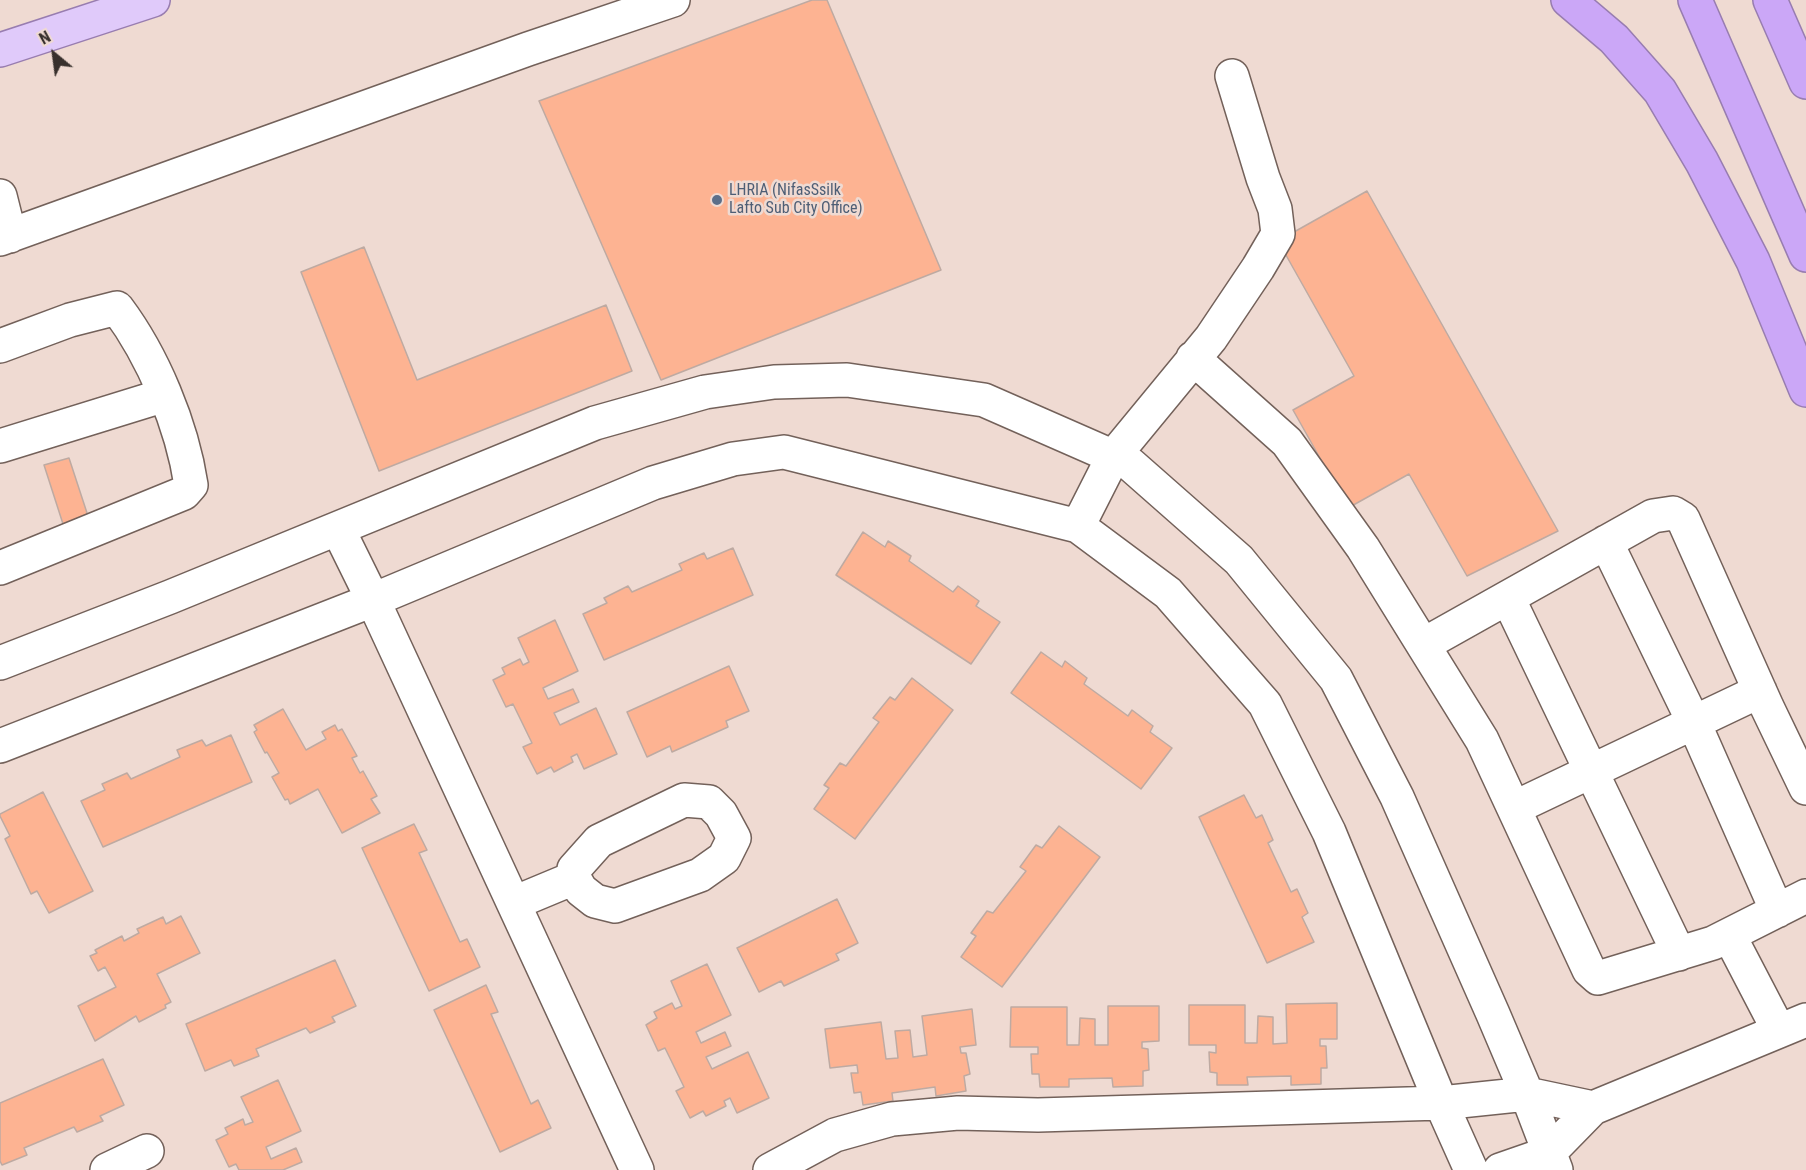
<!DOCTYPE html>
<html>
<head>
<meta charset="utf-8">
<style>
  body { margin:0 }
  #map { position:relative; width:1806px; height:1170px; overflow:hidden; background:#efdad2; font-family:"Roboto Condensed",sans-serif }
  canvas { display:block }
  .north { position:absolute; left:24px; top:24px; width:60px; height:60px; -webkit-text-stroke:4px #efdad2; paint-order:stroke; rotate:331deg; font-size:16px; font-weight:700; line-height:24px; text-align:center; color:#38302d }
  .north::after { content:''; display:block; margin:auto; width:21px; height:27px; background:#38302d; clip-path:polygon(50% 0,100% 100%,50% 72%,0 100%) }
</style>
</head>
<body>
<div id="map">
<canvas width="1806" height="1170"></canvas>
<div class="north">N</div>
</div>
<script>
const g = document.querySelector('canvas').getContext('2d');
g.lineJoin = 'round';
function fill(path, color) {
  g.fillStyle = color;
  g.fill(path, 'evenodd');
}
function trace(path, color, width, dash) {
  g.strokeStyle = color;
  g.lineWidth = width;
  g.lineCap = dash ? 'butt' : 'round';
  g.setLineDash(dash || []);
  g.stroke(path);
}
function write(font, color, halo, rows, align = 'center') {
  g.font = font + ' "Roboto Condensed",sans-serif';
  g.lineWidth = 5;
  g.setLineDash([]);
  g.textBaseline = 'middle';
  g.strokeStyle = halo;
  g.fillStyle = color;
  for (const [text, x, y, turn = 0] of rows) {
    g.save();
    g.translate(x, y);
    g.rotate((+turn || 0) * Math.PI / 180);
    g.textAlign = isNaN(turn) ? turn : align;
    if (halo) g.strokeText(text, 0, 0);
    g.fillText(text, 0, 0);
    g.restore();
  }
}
const building = new Path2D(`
  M812 0H827L941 270 661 380 539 101Z
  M1367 191 1558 531 1467 576 1409 474 1348 508 1293 410 1354 376 1278 241Z
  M364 247 417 380 606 305 632 371 379 471 301 272Z
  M69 458 88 516 63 524 44 465Z
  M863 532 885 547 888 541 911 556 909 561 953 592 958 586 979 601 976 606 1000 622 971 664 836 575Z
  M733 548 753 595 604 660 583 614 607 603 604 598 628 586 632 592 682 570 679 564 704 553 707 559Z
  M555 620 578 671 543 688 548 699 573 689 579 702 554 713 560 725 596 708 617 754 584 769 577 754 571 757 573 762 554 772 551 767 537 774 523 747 532 743 513 704 506 707 493 680 505 674 502 668 520 659 523 665 529 662 518 638Z
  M1041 652 1062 667 1065 661 1087 678 1084 684 1128 716 1132 710 1153 726 1150 732 1172 748 1141 789 1011 693Z
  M729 666 749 711 726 721 728 727 672 752 670 746 647 757 627 712Z
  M912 678 953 710 855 839 814 809 829 788 824 785 840 763 846 766 879 722 873 718 890 697 895 700Z
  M283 709 306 750 326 739 322 732 335 725 338 731 342 729 357 756 352 758 360 773 363 771 377 796 371 799 380 813 342 833 318 789 290 804 288 799 285 800 272 777 279 773 267 752 265 753 254 732 257 730 254 725Z
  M231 735 252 782 103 847 81 801 105 790 102 784 127 773 131 779 180 757 177 750 202 740 206 746Z
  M43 792 93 891 49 913 37 891 31 894 5 839 10 836 0 816V814Z
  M1244 795 1256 818 1262 815 1273 840 1268 843 1291 892 1297 889 1308 913 1302 917 1314 942 1267 963 1199 817Z
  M414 824 427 850 419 853 460 942 467 939 480 967 429 991 362 848Z
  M1059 826 1100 857 1002 987 961 957 976 936 971 933 987 911 993 913 1026 871 1020 867 1036 845 1042 848Z
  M837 899 858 943 836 954 839 960 784 986 781 981 759 992 737 948Z
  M181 916 200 953 157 974 171 1002 165 1005 166 1008 139 1022 136 1016 95 1041 78 1006 116 987 105 967 98 971 90 956 97 953 95 950 122 936 124 941 139 933 137 929 163 917 166 924Z
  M335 960 356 1006 332 1017 335 1022 310 1033 306 1028 256 1049 259 1056 234 1066 231 1060 205 1071 186 1024Z
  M707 964 731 1015 696 1032 701 1043 725 1032 731 1046 706 1057 712 1069 748 1052 769 1098 737 1113 730 1098 724 1101 726 1106 706 1116 703 1111 690 1118 676 1091 684 1087 665 1048 658 1051 646 1025 657 1018 654 1012 672 1003 675 1009 682 1006 671 981Z
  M486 985 498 1012 491 1014 531 1104 538 1100 551 1128 500 1152 434 1010Z
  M1337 1003V1039H1320V1046H1326L1327 1068H1321V1084L1291 1085V1076L1247 1077 1248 1085H1217V1073L1210 1072 1209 1052 1216 1053V1045H1189V1005H1245V1043H1257L1258 1016 1273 1017V1044L1287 1043 1286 1004Z
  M1108 1006H1159V1041L1142 1042V1048L1148 1049 1149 1070 1143 1071V1086L1113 1087 1112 1078 1069 1079V1087H1040L1039 1074H1032L1031 1054H1038V1047H1010L1011 1007H1067V1045H1079L1080 1018 1095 1019V1045H1108Z
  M972 1009 976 1045 960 1047 961 1053H966L970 1074 964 1076 966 1091 936 1096 935 1087 892 1093 893 1101 863 1105 861 1092 854 1093 851 1073H858L857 1065 830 1068 825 1029 881 1022 886 1059 898 1058 895 1031 910 1030 913 1057 927 1055 922 1016Z
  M103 1059 124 1105 100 1116 103 1121 77 1132 74 1127 24 1148 27 1155 2 1165 0 1161V1103Z
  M278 1080 301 1131 266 1147 271 1159 296 1148 302 1162 283 1170H239L236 1164 229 1167 216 1140 228 1134 225 1128 243 1119 245 1125 253 1122 241 1097Z`);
const minor = new Path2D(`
  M0 196 10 236
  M0 239 528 49 673 0
  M0 346 70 320 117 308C153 356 182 425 191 485L184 493 0 568
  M1193 358 1287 442 1363 548 1482 740 1589 970 1598 978 1713 943 1806 896
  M0 446 165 395
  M1078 526 1113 457 1211 338 1258 268 1278 234 1275 209 1263 178 1232 76
  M338 529 373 600 637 1170
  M1606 542 1694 723 1777 911
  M1508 598 1679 954
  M1423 645 1653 516 1673 513 1683 519 1767 707 1806 788
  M0 663 170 597 595 423 705 392 774 382 847 380 984 400 1130 464 1239 560 1336 679 1397 797 1493 1014 1527 1094 1556 1170
  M0 746 373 600 653 483 733 459 784 452 1078 526 1168 593 1265 704 1329 832 1441 1103 1471 1170
  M684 800 709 802 721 814 734 838 724 858 700 875 615 906 595 901 581 890 574 878V869L599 841Z
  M1514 808 1760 691
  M514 903 574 878
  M1729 935 1779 1031
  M107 1170 147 1151
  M770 1170 835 1135 892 1119 958 1113 1038 1115 1441 1103 1527 1094 1593 1108
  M1500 1170 1549 1153 1593 1108 1806 1020`);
const major = new Path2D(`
  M0 50 153 0`);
const highway = new Path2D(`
  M1568 0 1614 39 1660 91 1702 162 1753 261 1806 390
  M1695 0 1806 255
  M1770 0 1806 82`);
const markers = [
  [717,200,6,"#5c6f8a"]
];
const serviceNames = [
  ["LHRIA (NifasSsilk",729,191],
  ["Lafto Sub City Office)",729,209]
];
fill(building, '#fdb392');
trace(building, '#beaaa2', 1.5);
trace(minor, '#73615a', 36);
trace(major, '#987db0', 36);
trace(highway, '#987db0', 36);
trace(minor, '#fff', 33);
trace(major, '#e0cafa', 33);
trace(highway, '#cba7f7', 33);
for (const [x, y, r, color] of markers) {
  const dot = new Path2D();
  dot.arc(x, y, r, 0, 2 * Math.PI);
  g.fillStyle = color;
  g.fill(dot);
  trace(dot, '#efdad2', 2);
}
write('16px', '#4e5e75', '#efdad2', serviceNames, 'left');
</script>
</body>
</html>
